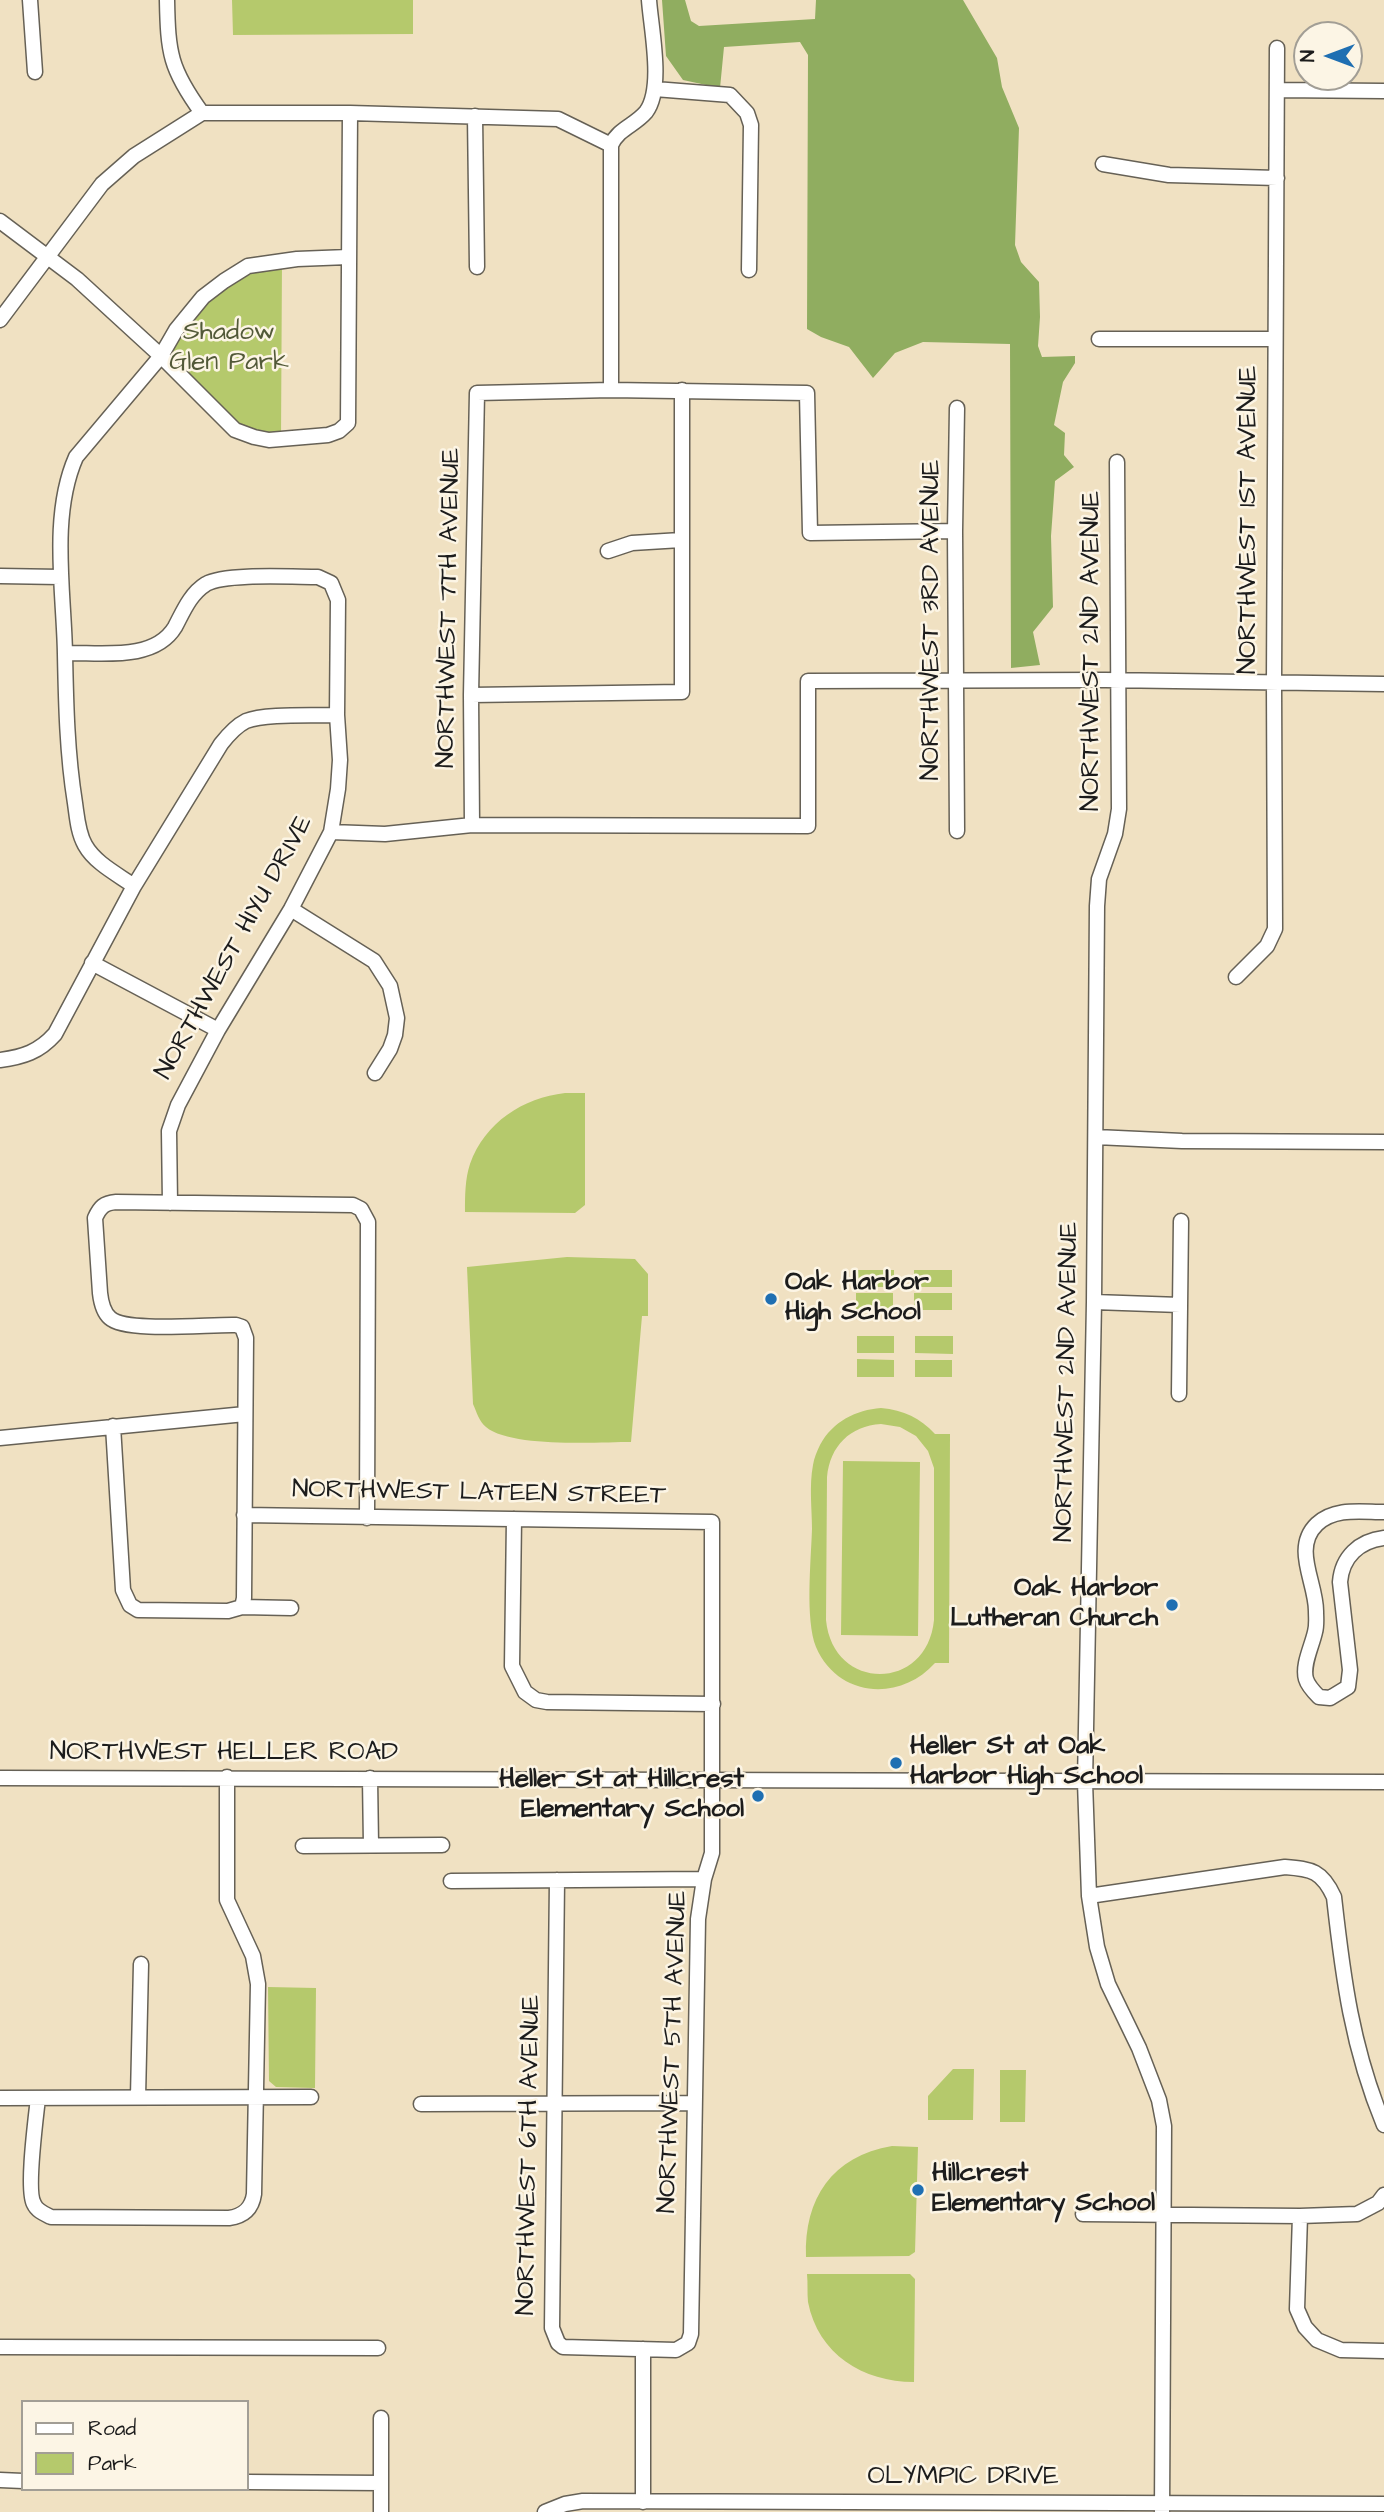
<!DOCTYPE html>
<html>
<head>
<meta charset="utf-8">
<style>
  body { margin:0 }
  #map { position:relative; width:1384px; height:2512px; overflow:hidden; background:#f0e1c2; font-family:"Architects Daughter",sans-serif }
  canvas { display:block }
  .legend { position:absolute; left:21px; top:2400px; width:228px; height:91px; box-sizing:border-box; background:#fcf5e5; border:2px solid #a29e95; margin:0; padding:9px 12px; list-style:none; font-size:21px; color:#1c1c1c }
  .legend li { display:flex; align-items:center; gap:14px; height:35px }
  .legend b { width:35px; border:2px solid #a29e95 }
  .north { position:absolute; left:1293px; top:21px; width:70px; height:70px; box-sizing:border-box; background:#fcf5e5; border:2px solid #a29e95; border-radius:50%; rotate:270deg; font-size:19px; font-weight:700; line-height:28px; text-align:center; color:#1c1c1c }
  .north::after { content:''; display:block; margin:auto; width:24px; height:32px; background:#1f6fb2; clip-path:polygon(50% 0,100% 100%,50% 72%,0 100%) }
</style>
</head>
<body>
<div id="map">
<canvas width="1384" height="2512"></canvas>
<ul class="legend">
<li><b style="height:9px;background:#fff"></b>Road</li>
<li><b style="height:19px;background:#b5c96c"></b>Park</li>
</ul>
<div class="north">N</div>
</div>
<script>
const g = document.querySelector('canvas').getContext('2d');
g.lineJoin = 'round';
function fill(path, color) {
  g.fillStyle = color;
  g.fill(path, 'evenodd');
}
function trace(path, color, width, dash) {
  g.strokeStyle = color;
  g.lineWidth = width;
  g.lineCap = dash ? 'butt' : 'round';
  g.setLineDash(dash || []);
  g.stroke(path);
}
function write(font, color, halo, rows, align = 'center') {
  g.font = font + ' "Architects Daughter",sans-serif';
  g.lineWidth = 5;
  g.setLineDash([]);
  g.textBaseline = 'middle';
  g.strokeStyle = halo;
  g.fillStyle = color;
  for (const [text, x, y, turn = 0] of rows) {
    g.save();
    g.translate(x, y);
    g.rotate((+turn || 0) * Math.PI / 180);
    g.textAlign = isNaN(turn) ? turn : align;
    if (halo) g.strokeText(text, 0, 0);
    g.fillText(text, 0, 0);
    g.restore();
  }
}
const green = new Path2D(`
  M232 0H413V34L233 35Z
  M282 260 281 439 235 430 161 356 224 281Z
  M565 1093H585V1205L575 1213 465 1212C465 1196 465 1179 470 1164 485 1122 523 1098 565 1093Z
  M567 1257 635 1259 648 1274V1316H642L631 1442C598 1442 511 1448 486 1427 479 1421 477 1413 473 1404L467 1267Z
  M856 1270H894V1287H856Z
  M914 1270H952V1287H914Z
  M856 1293H893V1310H856Z
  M914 1293H952V1310H914Z
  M857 1336H894V1353H857Z
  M915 1336H953V1354L915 1353Z
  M857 1359 894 1360V1377H857Z
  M915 1360H952V1377H915Z
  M881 1408C904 1410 920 1418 935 1434H950L949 1663H935C900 1702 838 1698 816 1647 805 1619 811 1561 812 1529 812 1509 809 1486 813 1465 814 1458 817 1451 820 1445 833 1421 856 1410 881 1408ZM881 1424 900 1427 916 1436 928 1451 934 1468V1620C927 1692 833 1692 826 1620L827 1477C830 1446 850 1426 881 1424Z
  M843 1461 920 1462 918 1636 841 1635Z
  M268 1987 316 1988 315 2088 276 2087 269 2081Z
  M953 2069H974L973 2120H928V2096Z
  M1000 2070H1026L1025 2122H1000Z
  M892 2146 918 2147 915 2252 909 2256 806 2257C804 2199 832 2156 892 2146Z
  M807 2274H910L915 2279 914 2382C863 2382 818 2354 808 2302 807 2293 808 2283 807 2274Z`);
const forest = new Path2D(`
  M662 0H685L691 21 699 26 815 19 816 0H963L997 58 1002 87 1019 128 1015 245 1021 262 1039 282 1040 317 1038 346 1042 357 1075 356V363L1063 382 1054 425 1065 433 1064 455 1074 467 1055 481 1051 536 1053 607 1033 632 1040 665 1011 668 1010 344 923 342 895 353 873 378 849 347 821 337 807 329 808 55 800 42 724 47 720 88 683 80 666 56Z`);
const minor = new Path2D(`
  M30 0 35 72
  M167 0C168 53 170 69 202 113
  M655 89 730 95 747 113 751 125 749 270
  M1278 90 1384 91
  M475 116 477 267
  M1103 164 1169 175 1277 178
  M0 221 77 279 161 356 235 430 254 437 269 440 328 435 339 431 348 423 350 113
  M0 320 102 184 134 156 202 113H350L558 119 611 145
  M1099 339H1275
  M611 390V145C619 128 634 126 646 112 664 88 651 29 649 0
  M957 408 955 531 957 831
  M1117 462 1119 809 1115 834 1099 879 1097 906 1094 1302 1085 1782 1089 1896 1097 1947 1108 1984 1139 2048 1159 2100 1164 2126 1162 2512
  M608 551 632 543 681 540
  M0 576 60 577
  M65 653C99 652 154 662 175 627 183 612 190 594 206 584 225 573 293 577 318 577L331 583 338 600 337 715 340 760 338 789 331 832 291 909 218 1030 178 1105 169 1131 170 1203
  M471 695 682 692V390
  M472 825 471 695 477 393 611 390 807 393 810 533 955 531
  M331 832 385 834 472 825 808 826V681L1105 680 1384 684
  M134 886C117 874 95 863 85 845 78 833 77 817 75 803 67 753 66 704 65 654 64 592 50 516 76 457L161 356 176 330 203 297 224 281 248 266 297 259 348 257
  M291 909 374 961 390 986 397 1018 395 1035 390 1049 375 1073
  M92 963 218 1030
  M1236 977 1267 946 1275 929 1274 683 1277 48
  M0 1060C23 1057 39 1052 55 1034L134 886 221 744C228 735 236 726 246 721 265 713 314 716 337 715
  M1096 1137 1182 1141 1384 1142
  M1094 1302 1180 1305
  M1179 1394 1181 1221
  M113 1426 123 1590 130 1605 138 1610 228 1611 242 1607 244 1598 246 1338 242 1327 236 1325C210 1324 126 1333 110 1318 103 1312 101 1302 100 1293L95 1218C100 1207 104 1203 116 1202L353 1205 361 1209 368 1222 367 1518
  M0 1438 245 1414
  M1384 1512C1362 1512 1335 1507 1317 1524 1292 1548 1316 1582 1316 1611 1316 1618 1317 1625 1315 1632 1312 1646 1302 1665 1306 1679 1308 1686 1314 1692 1319 1697L1330 1698 1348 1687 1350 1670 1340 1582C1342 1557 1359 1541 1384 1538
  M244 1515 712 1522V1853L704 1879 698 1919 691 2334 688 2343 676 2350 563 2347 558 2343 552 2328 557 1880
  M514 1519 512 1666 525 1692 536 1700 547 1702 713 1704
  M242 1607 291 1608
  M0 1778 1384 1782
  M370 1778 371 1845
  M303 1846 442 1845
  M451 1881 704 1879
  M1089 1896 1285 1867C1312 1869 1322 1871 1334 1897 1343 1978 1352 2048 1384 2125
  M138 2097 141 1964
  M0 2098 311 2097
  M38 2098C36 2117 26 2191 34 2204 37 2211 45 2214 51 2217L229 2218C244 2216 252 2208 254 2194L258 1984 253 1956 227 1900V1777
  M421 2104 693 2103
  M1083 2214 1300 2216 1357 2214 1378 2203 1384 2195
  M1300 2216 1297 2309 1305 2327 1317 2340 1341 2350 1384 2351
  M0 2347 378 2348
  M0 2480 23 2481
  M247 2482 381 2483
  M643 2502V2349
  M381 2512V2418
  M545 2512 565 2504 583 2501 1384 2504`);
const markers = [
  [771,1299,7,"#1f6fb2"],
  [1172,1605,7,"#1f6fb2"],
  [896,1763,7,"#1f6fb2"],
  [758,1796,7,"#1f6fb2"],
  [918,2190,7,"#1f6fb2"]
];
const parkNames = [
  ["Shadow",229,334],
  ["Glen Park",229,364]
];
const streetNames = [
  ["NORTHWEST 1ST AVENUE",1250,520,-90],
  ["NORTHWEST 7TH AVENUE",450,608,-89],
  ["NORTHWEST 3RD AVENUE",933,620,-90],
  ["NORTHWEST 2ND AVENUE",1093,651,-90],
  ["NORTHWEST HIYU DRIVE",235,948,-61],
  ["NORTHWEST 2ND AVENUE",1068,1382,-89],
  ["NORTHWEST LATEEN STREET",479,1494,1],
  ["NORTHWEST HELLER ROAD",224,1754],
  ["NORTHWEST 5TH AVENUE",674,2052,-88],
  ["NORTHWEST 6TH AVENUE",530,2155,-89],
  ["OLYMPIC DRIVE",963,2478]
];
const poiNames = [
  ["Oak Harbor",785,1284],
  ["High School",785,1314],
  ["Oak Harbor",1158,1590,"right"],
  ["Lutheran Church",1158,1620,"right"],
  ["Heller St at Oak",910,1748],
  ["Harbor High School",910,1778],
  ["Heller St at Hillcrest",744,1781,"right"],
  ["Elementary School",744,1811,"right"],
  ["Hillcrest",932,2175],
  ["Elementary School",932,2205]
];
fill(green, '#b5c96c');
fill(forest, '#90ad60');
trace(minor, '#666156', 17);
trace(minor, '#fff', 14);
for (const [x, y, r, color] of markers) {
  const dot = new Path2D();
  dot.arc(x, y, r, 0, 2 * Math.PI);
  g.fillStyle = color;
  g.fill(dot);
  trace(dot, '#fcf5e5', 2.5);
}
write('26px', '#525938', '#fcf5e5', parkNames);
write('26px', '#1c1c1c', '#fcf5e5', streetNames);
write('bold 26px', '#1c1c1c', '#fcf5e5', poiNames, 'left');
</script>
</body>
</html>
